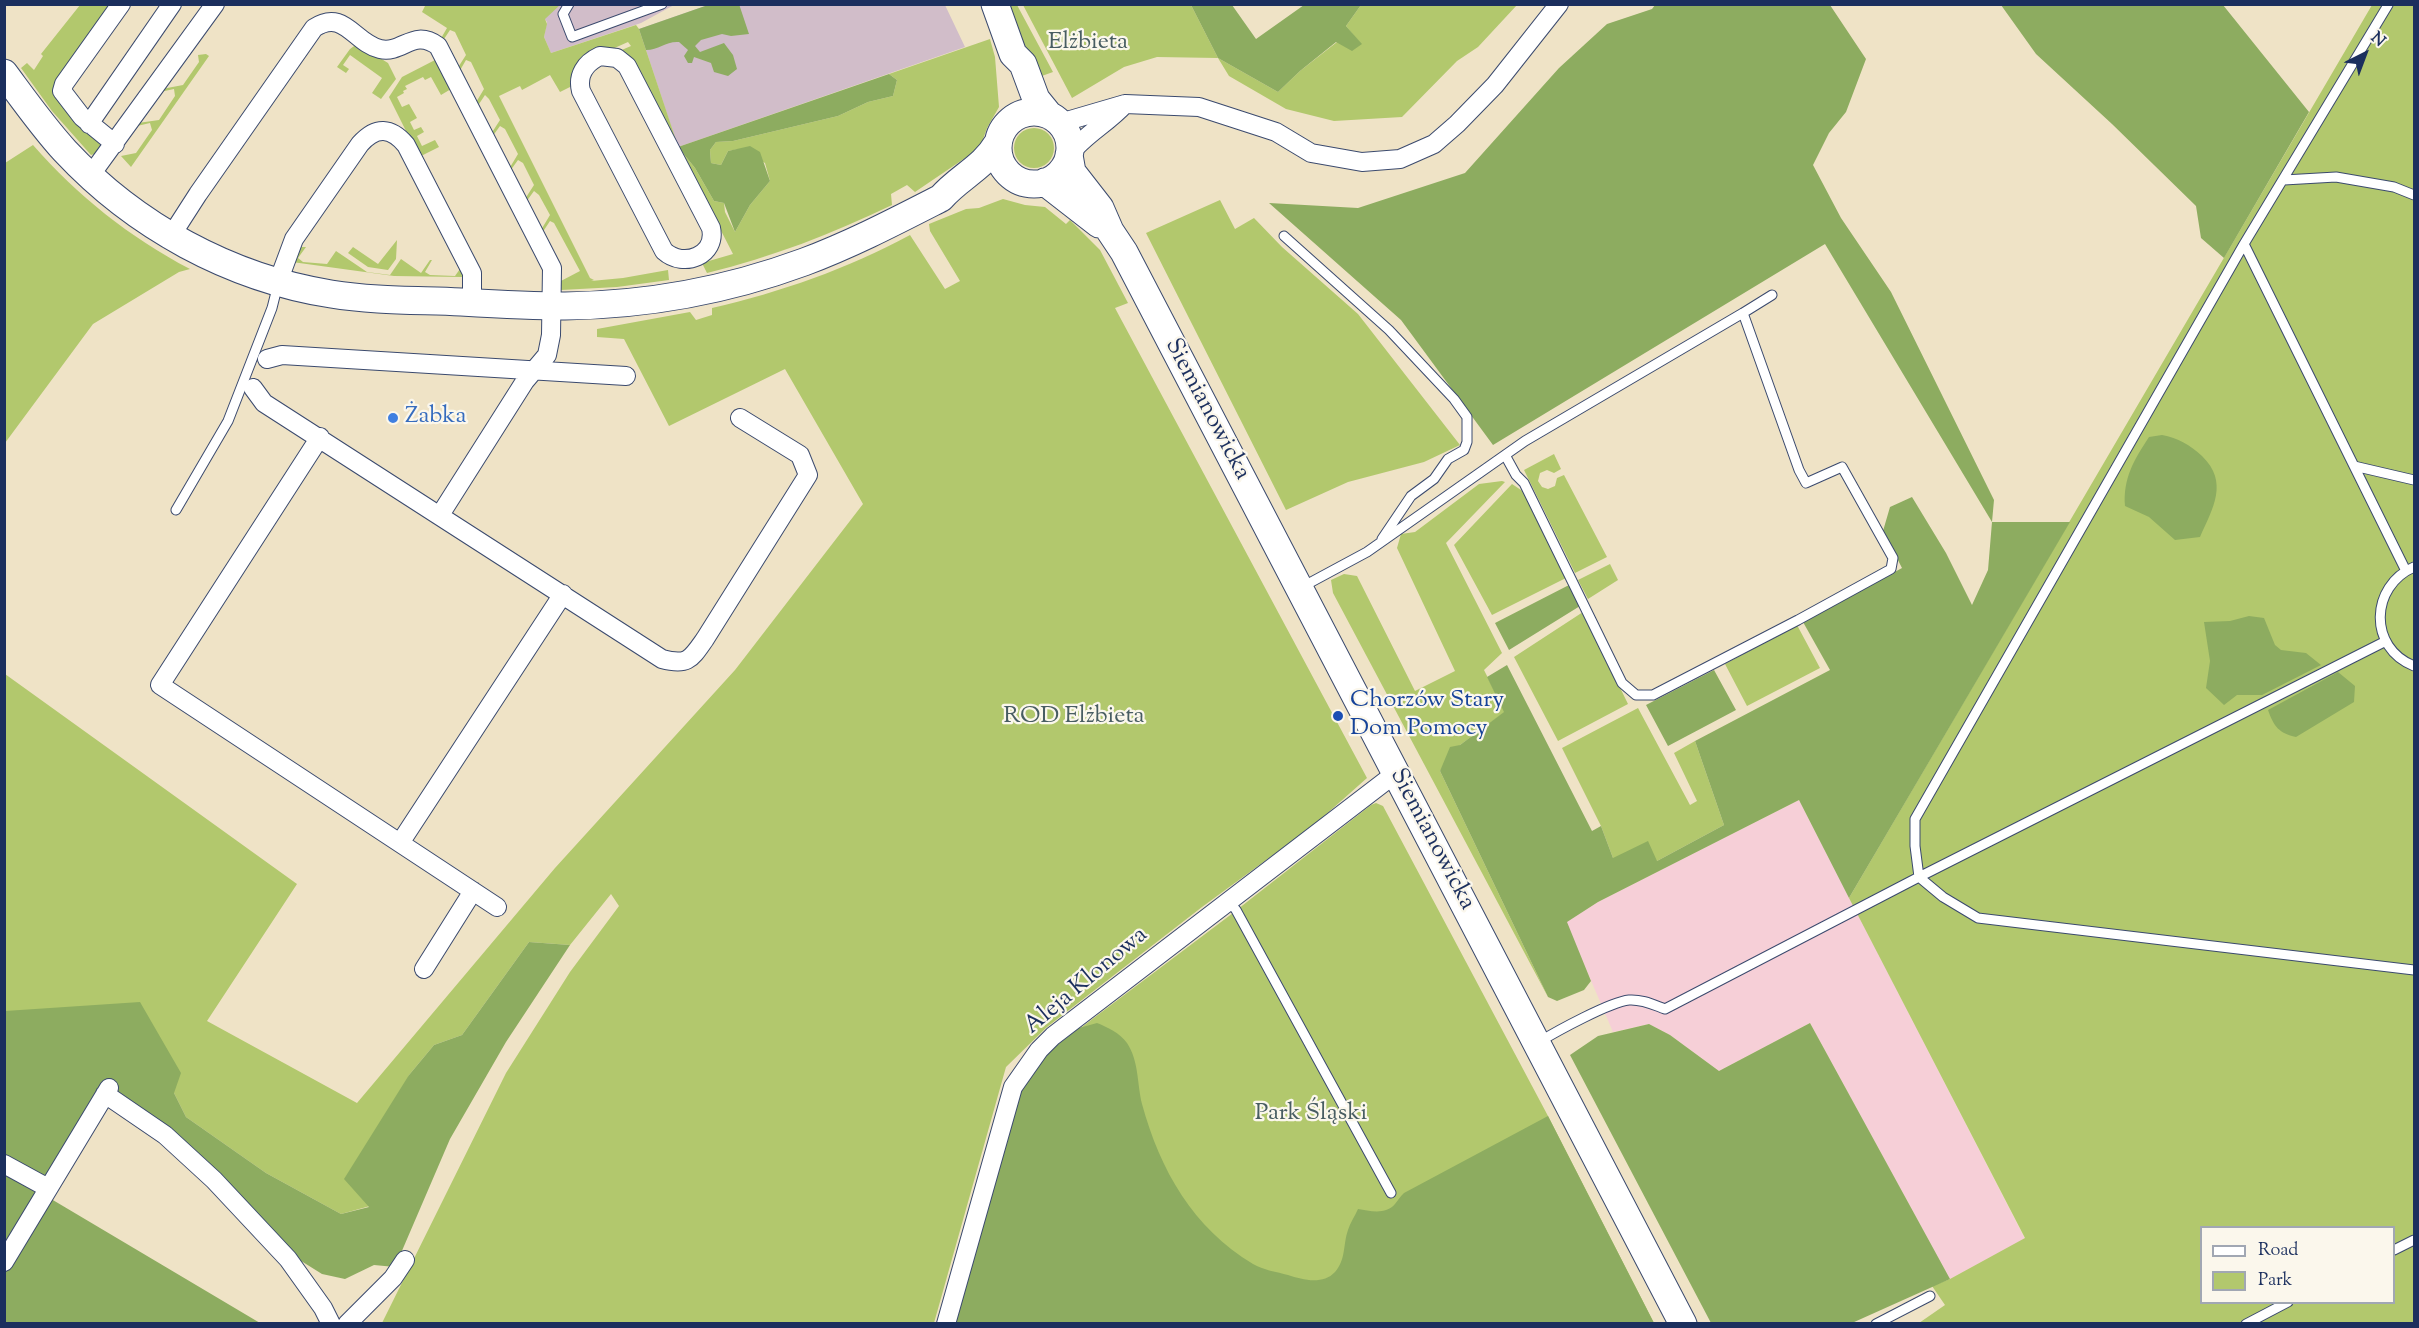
<!DOCTYPE html>
<html>
<head>
<meta charset="utf-8">
<style>
  body { margin:0 }
  #map { position:relative; width:2419px; height:1328px; overflow:hidden; background:#efe3c6; font-family:"Sorts Mill Goudy",serif }
  canvas { display:block }
  .frame { position:absolute; inset:0; border:6px solid #1b2f5e; pointer-events:none }
  .legend { position:absolute; left:2200px; top:1226px; width:195px; height:78px; box-sizing:border-box; background:#fbf7ec; border:2px solid #a1a7b3; margin:0; padding:8px 10px; list-style:none; font-size:18px; color:#1b2f5e }
  .legend li { display:flex; align-items:center; gap:12px; height:30px }
  .legend b { width:30px; border:2px solid #a1a7b3 }
  .north { position:absolute; left:2335px; top:24px; width:60px; height:60px; -webkit-text-stroke:4px #fbf7ec; paint-order:stroke; rotate:42deg; font-size:16px; font-weight:700; line-height:24px; text-align:center; color:#1b2f5e }
  .north::after { content:''; display:block; margin:auto; width:21px; height:27px; background:#1b2f5e; clip-path:polygon(50% 0,100% 100%,50% 72%,0 100%) }
</style>
</head>
<body>
<div id="map">
<canvas width="2419" height="1328"></canvas>
<div class="frame"></div>
<ul class="legend">
<li><b style="height:8px;background:#fff"></b>Road</li>
<li><b style="height:16px;background:#b2c86d"></b>Park</li>
</ul>
<div class="north">N</div>
</div>
<script>
const g = document.querySelector('canvas').getContext('2d');
g.lineJoin = 'round';
function fill(path, color) {
  g.fillStyle = color;
  g.fill(path, 'evenodd');
}
function trace(path, color, width, dash) {
  g.strokeStyle = color;
  g.lineWidth = width;
  g.lineCap = dash ? 'butt' : 'round';
  g.setLineDash(dash || []);
  g.stroke(path);
}
function write(font, color, halo, rows, align = 'center') {
  g.font = font + ' "Sorts Mill Goudy",serif';
  g.lineWidth = 4.5;
  g.setLineDash([]);
  g.textBaseline = 'middle';
  g.strokeStyle = halo;
  g.fillStyle = color;
  for (const [text, x, y, turn = 0] of rows) {
    g.save();
    g.translate(x, y);
    g.rotate((+turn || 0) * Math.PI / 180);
    g.textAlign = isNaN(turn) ? turn : align;
    if (halo) g.strokeText(text, 0, 0);
    g.fillText(text, 0, 0);
    g.restore();
  }
}
const built = new Path2D(`
  M1799 800 2025 1239 1950 1279 1810 1023 1719 1071 1670 1035 1649 1024 1613 1032 1566 922 1598 902Z`);
const industrial = new Path2D(`
  M534 5H674L641 23 551 53 544 37 547 22Z
  M708 5H945L965 47 678 147 639 29Z`);
const green = new Path2D(`
  M426 4 560 5 545 19 547 24 544 37 551 53 636 25 639 29 678 146 617 52 631 46 628 42 610 50 574 85 560 92 550 75 522 90 520 86 499 96 590 278 594 280 591 281 623 278 668 270 669 280 617 287 561 290 559 282 580 271 554 223 550 221 542 233 541 230 550 215 539 195 534 191 526 202 525 199 534 185 523 163 518 160 510 171 509 169 518 154 505 129 500 126 492 137 491 134 500 120 489 99 485 95 477 107 475 104 484 89 471 62 466 60 459 72 457 69 466 55 455 32 450 30 442 42 440 40 447 28 422 12Z
  M80 5H114L60 82 103 145 98 153 91 155 52 111 21 68 27 63 34 70 43 56 41 54Z
  M1007 5H1017L1053 72 1039 77 1032 73Z
  M1023 5H1191L1218 58 1278 92 1300 71 1337 42 1361 44 1346 26 1361 5H1517L1478 47 1457 61 1402 117 1334 121 1286 109 1229 76 1218 58 1157 57 1124 67 1072 98Z
  M2372 5H2414V1323H1919L1945 1305 1932 1286 1950 1279 2025 1238 1849 898ZM2202 1228H2394V1302H2202Z
  M990 39 995 57 999 107 987 128 981 145 974 152 915 192 907 185 891 194 892 205C832 234 772 257 707 273L702 263 733 254 678 147 695 168 714 201 724 203 725 212 735 232 750 205 770 181 765 163 739 149 728 151 721 165 711 163 710 150 716 142 733 141 838 116 868 102 893 96 897 80 889 74Z
  M357 44 388 63 396 79 381 99 372 93 382 78 350 55 343 65 349 69 346 73 337 67 350 49Z
  M206 54 209 56 131 167 121 156 136 153 152 130 150 123 137 126 138 123 159 120 175 96 174 89 160 92 162 89 183 85 199 62 198 55Z
  M435 60 451 89 441 95 431 77 425 80 423 77 405 86 407 89 403 91 404 93 397 97 402 107 409 104 417 118 410 122 414 130 421 127 424 132 417 136 422 146 435 140 439 147 419 157 389 97 402 77Z
  M1014 148a20 20 0 1 1 40 0a20 20 0 1 1-40 0Z
  M33 145C78 196 129 237 190 269L179 272 93 324 5 443V163Z
  M1003 199 1025 205 1045 207 1066 224 1070 220 1100 250 1128 303 1115 308 1367 778 1314 825 1202 907 1047 1027 1006 1067 934 1323H382L506 1073 570 972 619 906 611 894 570 945 529 942 462 1035 434 1045 409 1075 370 1206 341 1214 266 1173 186 1117 174 1093 5 1034V674L297 884 207 1021 357 1103 555 868 735 670 863 504 785 369 669 426 624 339 597 337V329L690 312 696 320 712 315V308C781 292 847 269 910 235L945 289 960 281 930 231 929 224 966 209 979 208Z
  M1220 200 1235 229 1254 218 1282 247 1358 314 1460 445 1424 462 1348 482 1286 510 1146 233Z
  M397 240 396 259 388 270 368 267 348 253 353 247 378 264Z
  M300 247H306L298 258 303 262 327 264 336 251 367 272 390 275 401 259 421 273 430 260H432L425 272 430 275 455 276 462 266 464 277 394 276 292 262Z
  M1554 454 1561 469 1554 473 1547 470 1540 473 1538 481 1542 487 1548 489 1555 486 1557 478 1564 475 1607 557 1575 573 1524 470Z
  M1502 481 1505 482 1446 543 1502 653 1484 670 1505 712 1460 745 1440 771 1548 997 1333 593 1331 580 1344 574 1357 576 1415 691 1455 671 1397 548 1401 534 1415 532 1479 484Z
  M1512 484 1524 492 1566 578 1492 615 1454 545Z
  M1610 564 1618 580 1588 599 1578 580Z
  M1583 612 1628 704 1558 741 1514 657Z
  M1797 625 1820 668 1747 706 1725 664Z
  M1638 708 1690 805 1697 801 1674 753 1695 741 1724 825 1657 861 1613 858 1601 826 1562 748Z
  M1376 803 1383 806 1548 1116 1654 1323 955 1324 1046 1054 1229 916 1371 805Z`);
const forest = new Path2D(`
  M739 4 749 34 731 36 722 34 701 40 695 46 700 52 724 43 733 55 737 69 728 76 714 72 711 63 694 57 692 63H688L684 56 688 50 679 42C666 41 659 50 646 50L639 29 708 5Z
  M1191 5H1232L1256 39 1304 5H1361L1346 26 1362 44 1352 51 1336 42 1300 71 1278 92 1218 58Z
  M1655 5H1830L1866 59 1846 112 1829 133 1813 165 1841 218 1891 292 1994 500 1992 522H2070L1849 898 1799 800 1598 902 1567 922 1591 981 1584 990 1557 1001 1548 997 1440 771 1450 747 1460 745 1504 712 1487 677 1507 665 1592 831 1601 826 1613 858 1648 841 1657 861 1724 825 1695 741 1830 670 1803 622 1902 568 1883 531 1890 507 1912 497 1946 553 1972 605 1988 570 1992 522 1825 244 1493 445 1401 320 1269 203 1358 208 1465 173 1559 68 1607 24 1652 9Z
  M2001 5H2223L2309 112 2224 258 2201 238 2196 206 2112 124 2036 54Z
  M889 74 897 80 893 96 868 102 838 116 733 141 716 142 710 150 711 163 721 165 728 151 750 146 760 152 770 181 750 205 735 232 724 203 714 201 695 168 678 147Z
  M2162 435C2178 438 2190 445 2202 456 2229 482 2213 508 2200 537L2175 540 2149 517 2125 506C2123 478 2134 460 2149 437Z
  M1569 585 1580 606 1509 650 1495 623Z
  M2249 616 2264 618 2275 645 2281 650 2306 653 2321 665 2262 695H2237L2224 705 2206 688 2210 661 2204 622 2230 621Z
  M1714 670 1736 710 1668 746 1646 705Z
  M2338 672 2355 686 2354 702 2296 737C2279 733 2274 727 2268 710Z
  M529 942 570 945 506 1042 450 1139 395 1267 374 1265 345 1279 322 1274 290 1254 111 1091 48 1179 5 1155V1011L140 1002 181 1073 174 1093 186 1117 266 1173 341 1214 369 1207 344 1179 409 1075 434 1045 462 1035Z
  M1097 1023C1107 1027 1120 1033 1127 1043 1139 1061 1137 1083 1142 1104 1160 1170 1193 1228 1253 1264 1263 1270 1277 1272 1288 1275 1303 1280 1323 1285 1335 1272 1346 1260 1343 1244 1348 1230 1350 1223 1355 1216 1358 1209 1370 1211 1386 1215 1395 1204 1398 1200 1400 1197 1404 1193L1548 1116 1654 1323 955 1324 1020 1090 1046 1054 1079 1028Z
  M1810 1023 1950 1279 1852 1323H1711L1570 1055 1598 1036 1649 1024 1670 1035 1719 1071Z
  M4 1171 260 1323H5Z`);
const lane = new Path2D(`
  M569 4 563 14 572 37 662 4
  M2388 5 2244 244 1915 819V846L1919 877 1943 897 1978 918 2414 970
  M2284 180 2336 177 2394 187 2414 195
  M1284 236 1389 330 1454 399 1467 417V442L1464 450 1448 459 1434 479 1411 496 1382 539
  M2244 244 2406 571
  M1743 313 1772 295
  M2354 466 2414 480
  M176 510 228 421 272 308 278 284
  M2414 567C2370 586 2368 648 2414 666
  M1302 587 1367 552 1525 441 1743 313 1799 470 1806 483 1842 467 1893 558 1891 569 1798 620 1653 695H1636L1622 683 1524 483 1516 475 1505 455
  M1228 900 1236 910 1391 1193
  M1539 1042C1557 1031 1610 1002 1629 1000 1642 999 1654 1005 1665 1009L1919 877 2386 641
  M2394 1250 2414 1240
  M1876 1324 1930 1296
  M2246 1324 2288 1302`);
const street = new Path2D(`
  M600 56 617 58 627 66 711 228C717 255 684 269 664 251L581 91C577 75 585 63 600 56Z
  M1060 123 1125 104 1199 107 1276 132 1311 153 1362 162 1400 159 1434 144 1457 124 1495 85 1559 4
  M89 124 172 4
  M115 144 82 117 62 91 64 84 121 4
  M1069 155C1084 135 1108 123 1125 104
  M90 176 215 4
  M171 236 198 194 314 28C344 8 354 43 380 49 403 54 413 28 438 46L552 268 551 335 547 355 525 381 440 515
  M278 282 294 239 360 144C376 126 391 127 406 145L472 273V303
  M267 359 282 355 626 376
  M253 388 264 403 662 659C688 666 691 659 705 639L808 475 800 455 740 418
  M320 437 160 685 497 907
  M400 843 563 594
  M424 969 473 891
  M105 1094 165 1135 214 1180 288 1259 323 1308 331 1324
  M4 1164 48 1188
  M4 1262 109 1088
  M347 1324 393 1278 405 1260
  M946 1324 1013 1087 1039 1050 1053 1036 1396 773`);
const secondary = new Path2D(`
  M995 4 1013 54 1023 64 1036 99 1049 115
  M4 73C24 100 43 127 65 151 135 226 230 278 331 294 374 301 417 300 461 302 495 304 530 306 565 306 645 305 728 290 804 262 852 244 896 221 941 198 958 178 984 167 997 144
  M998 148a36 36 0 1 1 72 0a36 36 0 1 1-72 0Z
  M1069 155 1072 172 1100 208 1110 231 1124 252 1683 1324
  M1045 182 1099 224`);
const markers = [
  [393,418,6,"#3f7fe0"],
  [1338,716,6,"#1a4fb4"]
];
const parkNames = [
  ["Elżbieta",1088,44],
  ["ROD Elżbieta",1074,718],
  ["Park Śląski",1311,1115]
];
const streetNames = [
  ["Siemianowicka",1206,410,62],
  ["Siemianowicka",1431,840,62],
  ["Aleja Klonowa",1087,982,-40]
];
const shopNames = [
  ["Żabka",405,418]
];
const transitNames = [
  ["Chorzów Stary",1350,702],
  ["Dom Pomocy",1350,730]
];
fill(built, '#f6cfd7');
fill(industrial, '#d1bdc9');
fill(green, '#b2c86d');
fill(forest, '#8dac60');
trace(lane, '#3b4a6e', 11);
trace(street, '#3b4a6e', 20);
trace(secondary, '#3b4a6e', 29);
trace(lane, '#fff', 9);
trace(street, '#fff', 18);
trace(secondary, '#fff', 27);
for (const [x, y, r, color] of markers) {
  const dot = new Path2D();
  dot.arc(x, y, r, 0, 2 * Math.PI);
  g.fillStyle = color;
  g.fill(dot);
  trace(dot, '#fbf7ec', 2);
}
write('24px', '#485d62', '#fbf7ec', parkNames);
write('24px', '#1b2f5e', '#fbf7ec', streetNames);
write('24px', '#366cbe', '#fbf7ec', shopNames, 'left');
write('24px', '#164399', '#fbf7ec', transitNames, 'left');
</script>
</body>
</html>
